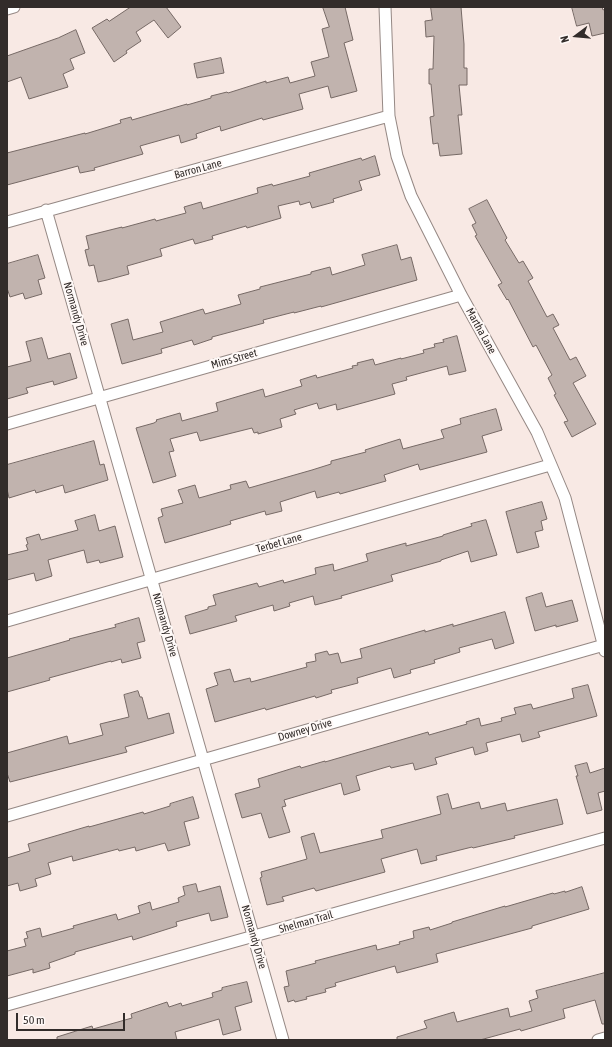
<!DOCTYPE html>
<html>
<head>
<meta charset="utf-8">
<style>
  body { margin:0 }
  #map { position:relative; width:612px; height:1047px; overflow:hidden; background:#f8e9e4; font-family:"Asap Condensed",sans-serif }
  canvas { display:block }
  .frame { position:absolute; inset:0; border:8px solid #322c2a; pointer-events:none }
  .north { position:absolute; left:556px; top:16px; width:40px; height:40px; -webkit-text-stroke:3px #fff9f7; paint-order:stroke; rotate:254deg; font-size:11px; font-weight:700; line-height:16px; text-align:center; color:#322c2a }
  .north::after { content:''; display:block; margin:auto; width:14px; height:18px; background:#322c2a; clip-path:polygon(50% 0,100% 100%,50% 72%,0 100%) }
  .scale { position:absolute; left:16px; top:1013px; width:109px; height:18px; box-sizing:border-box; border:2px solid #322c2a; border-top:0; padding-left:5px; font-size:12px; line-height:14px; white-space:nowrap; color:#322c2a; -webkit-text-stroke:3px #fff9f7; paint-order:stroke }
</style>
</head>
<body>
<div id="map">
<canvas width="612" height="1047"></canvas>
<div class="frame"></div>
<div class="north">N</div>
<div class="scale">50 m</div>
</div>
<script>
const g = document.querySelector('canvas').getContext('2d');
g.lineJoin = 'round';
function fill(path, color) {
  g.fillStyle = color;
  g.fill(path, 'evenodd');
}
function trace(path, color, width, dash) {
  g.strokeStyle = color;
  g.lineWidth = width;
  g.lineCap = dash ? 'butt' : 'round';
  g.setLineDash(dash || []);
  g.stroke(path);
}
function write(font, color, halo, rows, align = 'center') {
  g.font = font + ' "Asap Condensed",sans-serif';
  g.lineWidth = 4;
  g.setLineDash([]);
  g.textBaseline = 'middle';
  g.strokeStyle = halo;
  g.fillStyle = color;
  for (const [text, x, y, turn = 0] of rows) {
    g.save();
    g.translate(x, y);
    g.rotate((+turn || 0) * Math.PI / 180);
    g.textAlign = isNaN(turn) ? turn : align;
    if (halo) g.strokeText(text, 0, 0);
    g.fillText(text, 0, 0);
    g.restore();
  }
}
const building = new Path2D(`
  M131 7H166L181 27 168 38 154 20 136 32 141 41 126 51 127 53 114 62 92 28 107 19 109 21Z
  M323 7H345L353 40 344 43 357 91 331 98 328 86 299 94 303 109 263 120 262 118 221 131 220 126 196 134 197 138 181 143 179 135 140 146 143 154 94 168 95 170 80 173 78 166 7 185V153L85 133V134L121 123 120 120 131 117 132 120 187 104V105L211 98V96L227 92 228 93 266 81V83L288 77 290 83 315 76 311 62 329 57 322 29 329 27Z
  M431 7H461L464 44V68H467V85H459L462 115H458L462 154 440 156 438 143 433 144 430 117 434 116 431 84H429V69H433L434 36 426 37 425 21 432 20Z
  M572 7H602L603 10 605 9V33L592 36 589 23 577 26Z
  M76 30 85 53 70 59 74 69 63 74 68 87 29 99 21 77 7 82V56L58 38Z
  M221 58 224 73 197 78 194 64Z
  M375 156 380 175 359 181 362 190 333 199 334 202 312 208 310 202 300 205 299 201 278 206 281 218 247 228 246 226 212 236 213 239 195 244 193 239 160 249 162 256 127 266 129 274 107 280 98 282 94 265 89 266 85 250 89 249 86 236 122 227V228L155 219 156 221 186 213 184 207 201 202 203 209 258 193 257 188 272 184 273 186 310 176 309 173 361 158 362 160Z
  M487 200 507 238 505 240 519 263 523 261 533 278 528 281 547 317 553 314 559 325 553 328 570 360 576 357 586 376 573 383 596 424 572 437 564 422 568 421 554 395 556 394 548 378 552 375 536 345 533 347 508 299 507 300 498 285 502 283 475 236 477 235 472 225 476 223 469 209Z
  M397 245 401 260 411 257 417 280 321 307V306L294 313V312L263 320 264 323 212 337V339L194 345 192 340 161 349 162 353 122 364 111 324 128 319 133 340 163 332 160 322 203 309 205 314 241 304 238 295 260 289V287L311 274V272L330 267 332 275 365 265 362 255Z
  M38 255 45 278 38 280 42 294 25 299 23 293 10 297 7 288V264Z
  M457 336 466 371 449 375 447 366 406 377 407 380 392 384 395 394 337 410 336 404 319 409 317 403 294 410 296 414 280 419 282 427 258 434V432L254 433 252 428 200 441 197 432 170 439 174 451 169 452 176 476 153 483 136 428 154 423 157 421 156 420 180 413 182 421 218 411 216 403 263 389 265 397 302 386 300 380 316 375 317 378 353 368 352 366 358 365 357 363 373 359 375 365 401 358V359L424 353 423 350 435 347 434 344 444 342 443 340Z
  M42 338 48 359 70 353 77 378 54 385 53 381 26 388 28 393 7 399V367L31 361 26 342Z
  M496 409 502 430 482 436 487 452 420 470 418 464 384 475 386 481 340 494 339 492 317 498 315 491 280 502 282 511 266 515 265 511 230 521 231 524 165 543 158 518 163 516 161 509 183 503 178 490 195 485 199 498 231 489 230 485 246 481 249 488 312 470 331 464V461L366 452 365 450 400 439 403 449 444 438 441 430 461 424 460 419Z
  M94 441 100 465 104 464 108 480 65 493 63 485 36 493 35 490 9 498 7 489V465Z
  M542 502 547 519 541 521 543 530 535 532 539 547 517 553 506 512Z
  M95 515 99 531 115 526 123 557 100 563 99 560 87 563 84 550 48 560 52 576 36 581 34 573 7 580V555L28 550 26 545 28 544 26 538 39 534 41 540 78 530 75 521Z
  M486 520 497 555 471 562 468 551 441 560V561L391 575 393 581 341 596 342 598 315 605 313 596 289 603 290 606 274 611 273 605 235 616 237 621 190 634 185 616 208 609V607L216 605 213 595 257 583 259 587 283 580 284 583 316 574 315 568 333 564 334 571 368 561 366 554 406 543V546L443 536V535L472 526 471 524Z
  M542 593 546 607 572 600 578 621 556 627V625L535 631 526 598Z
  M505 612 514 643 495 649 492 639 459 648 460 652 434 660 435 663 410 670 411 673 394 678 391 668 357 678 358 683 331 690 332 693 316 698 315 696 266 710 265 708 215 722 206 689 218 685 214 673 230 669 234 682 250 678 251 682 307 667 306 663 316 661 315 654 327 651 329 655 338 653 341 663 362 658 360 649 425 630V632L453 624V626Z
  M139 618 145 641 137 643 141 658 122 663 121 659 111 662V661L49 678 50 680 7 692V658L70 640 69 639 116 627 115 625Z
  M588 685 597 716 538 732 540 737 522 742 520 734 486 743 488 751 475 755 473 747 435 758 437 764 415 770 413 763 391 768 390 766 356 776 360 790 344 795 341 783 284 800 286 806 282 807 290 832 269 838 261 813 242 818 235 794 260 787 258 779 300 766 301 768 325 761V762L428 732 429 735 467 724 466 722 479 718 481 726 502 721 501 718 516 714 514 708 531 704 533 709 574 698 572 689Z
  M138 691 140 697H142L148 719 169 713 174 733 125 747 127 752 10 782 7 773V753L67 736 69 744 103 735 100 724 129 717 124 695Z
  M587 763 590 773 605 768V791L598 793 602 810 587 814 576 776H578L575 766Z
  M448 794 452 809 479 802 481 809 505 803 507 811 557 799 563 824 514 836 515 838 498 842 473 848 472 847 436 856 437 860 421 864 417 849 381 859 385 872 316 891 314 888 282 897 284 901 267 905 260 878 262 877 261 872 307 859 301 837 314 833 320 853 383 838 381 830 441 814 437 797Z
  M193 797 199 818 184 822 190 845 168 851 165 843 136 851 135 847 119 851 118 849 73 861 72 856 48 863 51 874 35 879 37 886 20 891 18 883 7 886V858L30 851 28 844 89 826V827L143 812 144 814 170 806V804Z
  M196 884 198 892 220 886 228 917 211 921 209 913 176 922 177 926 133 940 132 936 75 952V954L49 963 50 968 33 973V969L7 976V951L26 946 24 939 28 938 26 932 40 928 42 937 74 928 73 926 116 914 118 920 140 913 138 906 150 902 152 910 179 902 178 898 185 895 183 887Z
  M582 887 589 909 532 926V928L436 954 438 962 397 973 395 966 335 983 336 986 325 989 326 992 306 997 307 999 295 1002 294 1000 288 1002 284 987 289 986 286 971 316 963 315 961 376 945 377 950 400 944 399 942 414 938 413 931 429 927 430 930 452 923V922L505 906V907L553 893 554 894 565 891V892Z
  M605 973V1024H602L595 1000 563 1009 565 1018 521 1031 520 1029 480 1040H397V1037L427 1028 424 1021 454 1012 457 1022 508 1008 510 1017 532 1011 529 1001 538 998 536 991Z
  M247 982 252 1002 235 1007 241 1030 223 1035 219 1019 175 1032 177 1040H57V1037L92 1026 93 1029 132 1018 131 1014 167 1002 169 1007 181 1003 182 1006 213 997 212 993 222 990V988Z`);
const minor = new Path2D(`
  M385 7 389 116 397 156 411 196 461 295 537 432 565 498 605 651
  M7 9 14 7
  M46 210 283 1040
  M7 222 389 116
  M7 424 461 295
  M7 621 550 465
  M7 816 604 645
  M7 1005 605 838
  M598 1040 605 1038`);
const streetNames = [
  ["Barron Lane",198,169,-15],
  ["Normandy Drive",76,314,74],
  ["Martha Lane",481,331,61],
  ["Mims Street",234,359,-16],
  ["Terbet Lane",279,543,-16],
  ["Normandy Drive",165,625,74],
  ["Downey Drive",305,730,-16],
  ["Shelman Trail",306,922,-16],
  ["Normandy Drive",254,937,74]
];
fill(building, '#c1b3ae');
trace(building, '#766965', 1);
trace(minor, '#958884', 13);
trace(minor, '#fff', 11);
write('11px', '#322c2a', '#fff9f7', streetNames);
</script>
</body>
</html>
